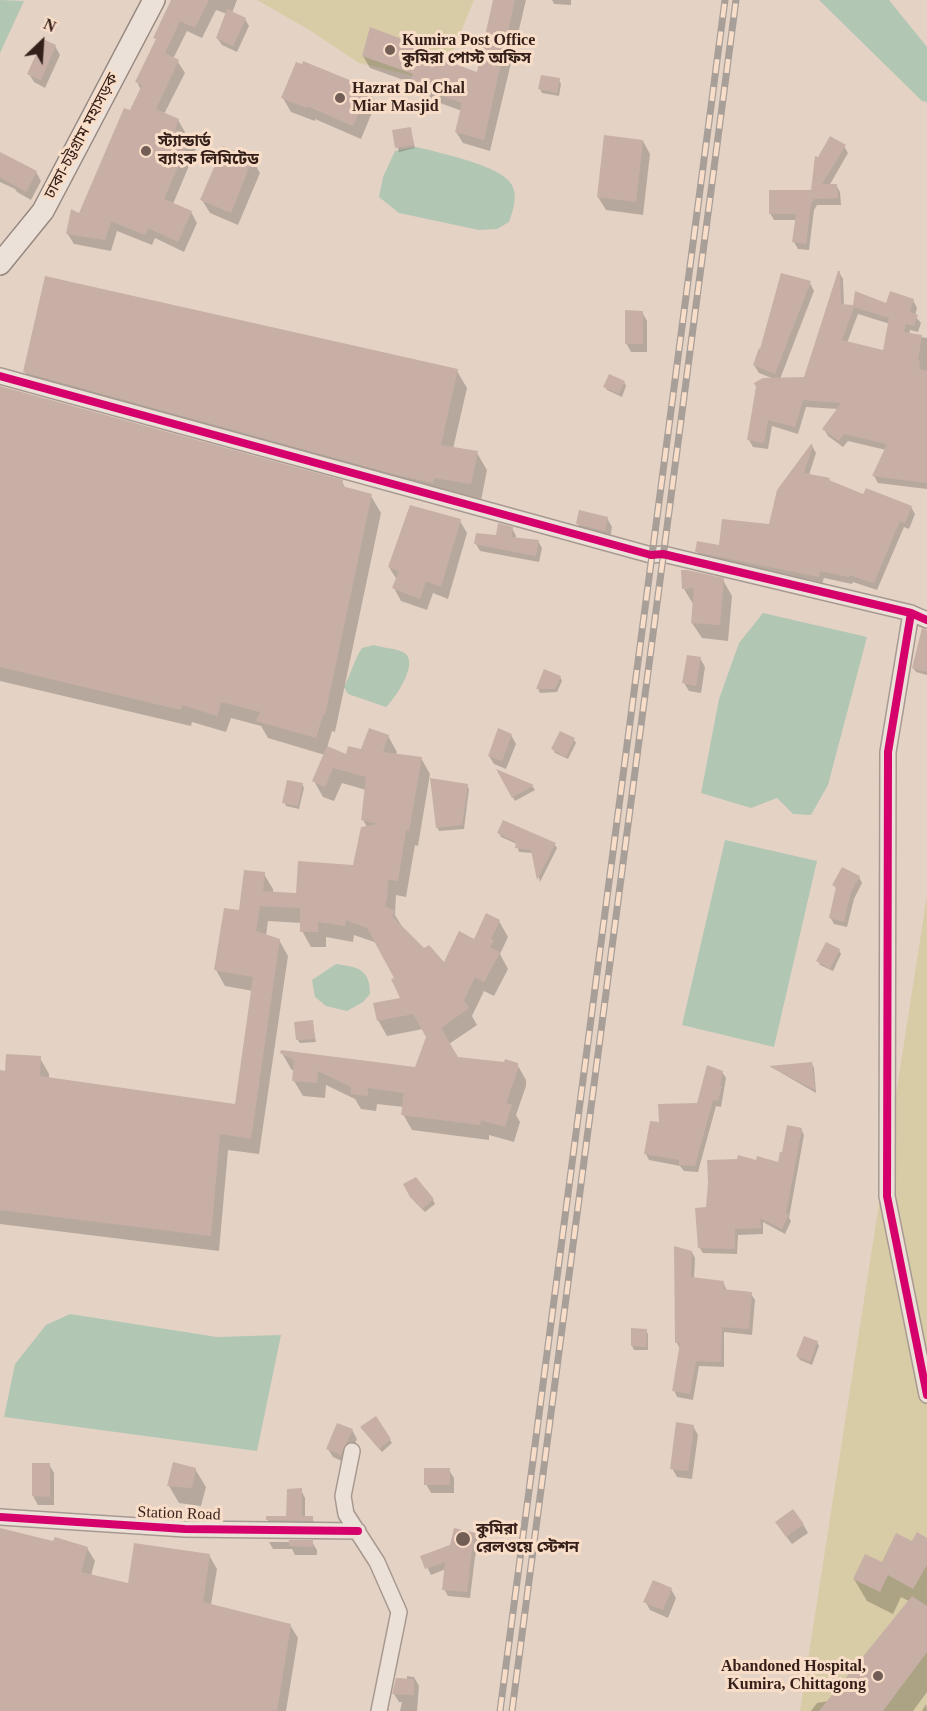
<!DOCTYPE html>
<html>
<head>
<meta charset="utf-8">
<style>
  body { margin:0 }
  #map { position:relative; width:927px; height:1711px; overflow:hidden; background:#e4d3c5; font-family:"Times New Roman",serif }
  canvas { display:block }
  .north { position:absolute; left:12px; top:12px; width:60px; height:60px; -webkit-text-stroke:4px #f8dec8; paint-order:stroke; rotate:25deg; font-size:16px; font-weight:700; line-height:24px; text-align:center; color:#351f19 }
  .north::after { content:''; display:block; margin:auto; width:21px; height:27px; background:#351f19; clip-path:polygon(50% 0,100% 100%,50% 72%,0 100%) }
</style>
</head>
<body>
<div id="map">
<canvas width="927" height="1711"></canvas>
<div class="north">N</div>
</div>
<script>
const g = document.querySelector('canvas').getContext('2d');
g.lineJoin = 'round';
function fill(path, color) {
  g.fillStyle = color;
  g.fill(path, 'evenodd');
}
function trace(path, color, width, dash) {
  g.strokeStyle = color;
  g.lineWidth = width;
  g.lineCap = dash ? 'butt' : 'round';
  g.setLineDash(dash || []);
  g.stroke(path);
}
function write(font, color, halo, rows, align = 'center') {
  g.font = font + ' "Times New Roman","Noto Sans Bengali",serif';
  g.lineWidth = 6;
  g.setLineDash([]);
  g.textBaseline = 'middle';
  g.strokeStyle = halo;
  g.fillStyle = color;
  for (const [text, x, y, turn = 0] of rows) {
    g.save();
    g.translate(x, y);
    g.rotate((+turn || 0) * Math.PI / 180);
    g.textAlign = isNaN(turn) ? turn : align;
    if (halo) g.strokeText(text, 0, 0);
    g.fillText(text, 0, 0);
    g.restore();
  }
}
const green = new Path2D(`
  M257 0H474L449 61 433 57 414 76 359 63 311 31Z
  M927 895V1711H800Z`);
const water = new Path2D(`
  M0 0 24 1 0 53Z
  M819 0H889L927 47V102L922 101Z
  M417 147C439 153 501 165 512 185 518 197 513 211 509 222L497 229 479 230 399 213 379 197 383 177 395 151Z
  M763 613 867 637 828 785 811 815 793 814 777 798 751 808 701 793 719 699 739 643Z
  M374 645C382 648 395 648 403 652 421 661 395 699 386 707L348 694 344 687C351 674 354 660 362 648Z
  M725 840 817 861 774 1047 682 1025Z
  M336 964C358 967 370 969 370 994L363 1002 347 1011 326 1006 315 997 312 980Z
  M70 1314 217 1337 281 1335 257 1451 4 1417 15 1364 46 1325Z`);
const shadow = new Path2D(`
  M173 0H237L232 13 245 19 249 26 237 52 222 45 217 38 227 14 216 10 202 38 187 31 173 59 178 62 185 73 164 114 178 120 185 132 183 135 190 137 196 149 173 204 191 212 197 223 184 252 155 238 152 245 117 231 111 251 74 244 67 233 80 215 141 90 137 82 157 41 155 38Z
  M494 0H526L490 151 463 143 456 132 462 111 418 95 412 83 370 68 363 56 417 46 421 54 479 74Z
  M552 0H571V5L554 4Z
  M55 46 60 55 45 88 34 82 29 74Z
  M302 66 368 89 376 103 361 139 315 119V121L291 112 283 98Z
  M559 80 561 84 559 96 542 93 540 89Z
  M410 128 415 148 399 152 393 131Z
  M643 141 650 154 643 215 606 210 598 197Z
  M844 146 848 153 829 186 836 185 840 192 841 205H817L814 210 809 250 798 249 794 242 796 220H774L770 213 812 191 819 158Z
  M0 154 36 172 41 181 31 200 17 192 15 189 0 182Z
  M252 159 260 173 238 225 210 213 202 200Z
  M839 272 843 279 844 306 887 305 913 300 917 308 915 316 921 323 918 332 910 330 909 335 927 338V489L878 483 874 476 886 450 848 441 843 447 828 436 824 429 838 409 806 407 798 434 772 426 768 449 753 447 749 440 774 379 759 373 754 365 810 283 814 291 780 379 805 378ZM858 314 890 324 884 352 847 343Z
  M642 312 647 321V352H631L626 343Z
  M457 371 467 388 453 449 477 453 487 470 481 501 35 389 25 372Z
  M624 382 626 386 622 397 607 390 605 387Z
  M0 387 342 482 346 489 371 496 381 513 335 732 332 731 327 748 347 756 362 751 388 736 397 752 396 755 421 758 430 774 418 846 415 845 406 897 396 895 395 915 403 928 424 950 444 965 499 921 508 937 500 954 508 969 494 996 484 991 472 1016 477 1025 449 1044 457 1058 517 1064 526 1080V1086L516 1115 520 1122 514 1142 489 1135V1140L412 1130 403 1114 404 1107 377 1104 376 1111 361 1109 355 1099 326 1085 325 1098 303 1096 294 1081V1071L291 1069 282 1053 416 1069 427 1037 423 1029 387 1036 378 1020 403 999 396 978 377 943 354 935 353 942 326 937V947H311L302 931V923L268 921 266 936 279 940 288 956 259 1154 228 1150 219 1251 0 1224V1072L6 1073 40 1058 49 1074V1079L236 1105 253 991 225 986 216 970 241 912 264 874 273 889V893L297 894 354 867 367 827 363 820 366 790 342 783 334 801 323 797 314 781 325 755 268 738 261 726 231 718 226 732 192 722 191 726 0 681Z
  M812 446 816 453 809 475 829 479 831 483 864 495 911 507 915 514 909 529 904 527 877 590 853 582 852 584 824 578 822 584 701 558 697 551 721 546 770 526Z
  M607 518 612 527 610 539 582 532 578 524Z
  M460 521 467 533 448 599 433 593 427 610 401 601 394 588 397 580 389 567Z
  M512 528 516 536V539L538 541 542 548 539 562 480 551 476 544 497 537Z
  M723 580 732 596 728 641 702 638 692 623 693 604 684 589Z
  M927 655V675L916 672 913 668Z
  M700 658 705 667 701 693 689 691 684 683Z
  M545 671 560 677 562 681 557 692 540 693 538 689Z
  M511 735 516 744 506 769 494 764 489 756Z
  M574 740 576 743 568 759 555 753 553 749Z
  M499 773 533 787 535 790 515 801Z
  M302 784 304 788 299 809 286 806 284 802Z
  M467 785 469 789 464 829 439 831 437 827Z
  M499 833 555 845 557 848 540 882 533 853 519 852 517 844 501 837Z
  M859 877 862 883 854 899 847 927 834 924 830 917 837 890 834 885Z
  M839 950 841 954 833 971 820 965 818 961Z
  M312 1021 316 1042 300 1043 297 1039Z
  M812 1064 814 1068 816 1093 771 1067Z
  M722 1072 726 1078 721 1107 716 1106 698 1172 684 1171 680 1166 649 1160 646 1154 698 1104Z
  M801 1129 804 1135 789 1218 791 1221 785 1234 763 1222V1234L738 1235 737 1254 703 1253 699 1247 707 1209 757 1162 780 1164Z
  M433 1200 435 1204 425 1212 414 1201Z
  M676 1248 692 1252 695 1258 694 1279 723 1282 727 1291 751 1294 755 1300 752 1335 724 1332V1367L699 1366 693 1400 677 1397 674 1390 680 1349 677 1343Z
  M646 1330 648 1334V1350H634L632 1346Z
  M817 1342 819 1346 812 1365 800 1360 797 1356Z
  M376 1418 392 1443 382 1452 364 1431Z
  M693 1426 698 1435 692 1479 677 1477 672 1468Z
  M352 1430 357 1439 346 1463 333 1457 328 1449Z
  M49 1464 54 1473V1505H38L33 1496Z
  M195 1469 206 1487 201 1506 179 1503 169 1486Z
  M449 1470 454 1478V1493H431L426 1484Z
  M301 1490 305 1498V1518H312L316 1526 272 1527 268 1520 288 1518Z
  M803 1524 808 1533 792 1544 782 1531Z
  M475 1534 479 1541 475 1557 470 1598 448 1596 444 1589 446 1569 431 1575 422 1557Z
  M0 1537 87 1548 95 1561 91 1576 130 1585 209 1555 217 1569 211 1605 290 1625 298 1638 286 1711H0Z
  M927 1539V1692L913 1711H811L817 1703 829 1701 909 1601 901 1597 893 1614 867 1601 854 1579Z
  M269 1542H312L317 1550V1555H295L292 1549H273Z
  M671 1589 676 1598 668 1618 650 1610 645 1601Z
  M407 1676 414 1677 419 1686 417 1711H400L402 1702H399L394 1694 407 1680Z
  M926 1704 927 1711H922Z`);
const building = new Path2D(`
  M171 0H209L195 28 180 21 165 53 179 60 156 109 179 119 175 130 191 136 164 199 192 211 178 242 148 228 145 235 111 221 105 240 66 234 71 209 79 213 124 108 130 110 142 85 135 82 156 39 153 38Z
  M493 0H515L484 140 455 132 462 103 410 84 413 74 362 56 370 27 418 45 416 50 477 72Z
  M227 9 246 18 233 46 216 38Z
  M43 39 56 45 41 80 27 74Z
  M303 61 369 88 353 126 307 106V108L281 98 296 62 302 64Z
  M541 75 560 78 557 93 538 89Z
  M411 127 414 145 395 148 392 130Z
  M604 135 643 140 636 202 597 197Z
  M830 136 846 145 822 184H837L838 198 814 199 811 203 806 244 792 242 796 214H769V190H811L815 156 818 157Z
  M223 146 253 158 231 213 200 200Z
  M0 152 37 171 26 192 0 177Z
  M838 271H840L841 304 853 305 855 291 886 303 890 291 914 299 910 312 918 315 914 326 906 324 904 332 922 335 918 360 920 361 919 369 927 371V483L872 476 887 444 844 434 839 441 822 429 841 403 803 400 795 427 768 420 764 443 747 440 756 387 754 383 763 378 804 377ZM854 307 889 318 883 350 842 340Z
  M781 273 811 281 775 374 753 365 759 348 760 349Z
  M45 276 458 369 441 445 478 451 471 484 434 478 433 483 397 475 23 372Z
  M625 310 643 311V344H625Z
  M609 374 625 381 619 394 603 387Z
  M0 386 343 480 342 486 372 494 325 715H323L316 738 256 721 260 712 221 702 217 716 182 705 181 710 0 667Z
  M811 444 813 445 804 473 830 478 829 480 863 494 866 488 912 506 905 523 900 521 874 583 849 575V577L820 571 819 577 695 552 697 541 719 545 722 519 769 524 777 490Z
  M410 505 461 519 441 587 426 581 420 599 392 588 399 571 388 567Z
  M579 510 608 517 605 531 576 524Z
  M498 523 513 527 511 537 539 540 536 556 474 544 476 533 496 535Z
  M681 570H687L724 578 720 625 691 623 694 588 682 589Z
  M922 628 927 630V672L912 668Z
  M687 655 701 657 696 686 682 683Z
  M544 669 561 676 555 689H536Z
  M369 728 389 735 383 752 422 757 409 831 406 830 398 881 388 880 387 899 385 906 395 911 392 916 424 948 429 945 444 962 459 931 474 939 486 913 500 920 491 939 494 940 490 947 500 952 484 982 475 977 464 1000 469 1008 441 1028 458 1057 504 1062 505 1059 518 1063V1069L506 1103 512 1105 505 1127 481 1120 480 1125 401 1115 404 1093 368 1088V1096L351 1094V1087L318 1071 317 1083 292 1081 294 1060 280 1053 281 1050 415 1067 426 1037 413 1014 377 1021 373 1003 400 998 391 979 394 978 367 928 346 920 345 926 318 922V932H300V908L260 906 256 931 280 939 251 1139 220 1134 211 1236 0 1210V1070L5 1071 6 1054 41 1056 40 1076 235 1104 253 977 214 970 224 908 239 910 244 870 265 872 263 891 296 893 298 861 353 865 361 827 378 824 361 820 366 777 333 768 325 787 312 781 327 746 346 754 348 746 361 749Z
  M498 728 512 734 502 761 488 756Z
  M560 731 575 738 566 757 551 749Z
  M496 769 534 785 512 798Z
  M430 778 468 784 462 825 436 828Z
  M287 780 303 783 298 806 282 803Z
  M503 820 556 843 537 880 531 850 515 848 516 842 497 833Z
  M842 867 860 876 851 892 844 922 829 918 836 887 832 885Z
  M826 942 840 949 830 969 816 961Z
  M313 1020 315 1039 296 1040 294 1022Z
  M812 1062 815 1090 769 1066Z
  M707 1065 723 1071 720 1086H722L718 1101 713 1100 695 1166 679 1165V1160L644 1154 650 1121 659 1122 658 1104 697 1103Z
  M787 1125 802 1128 786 1213 789 1214 782 1229 760 1218 761 1228 735 1229V1249L698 1248 695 1208 706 1207 708 1183 707 1160 737 1159 738 1155 756 1160 757 1156 778 1162 780 1152H782Z
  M416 1177 434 1199 422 1209 410 1197 403 1184Z
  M674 1246 692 1251 691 1277 724 1281 723 1289 752 1292 749 1329 722 1327 721 1362 696 1361 690 1394 672 1391 680 1343H675Z
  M631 1328 647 1329 646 1347 631 1346Z
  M804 1336 818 1341 810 1362 796 1356Z
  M376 1416 391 1439 379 1449 360 1427Z
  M676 1422 694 1425 688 1471 670 1469Z
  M337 1423 353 1429 341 1455 326 1449Z
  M173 1462 196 1468 192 1488 167 1486Z
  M32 1463H50V1497L32 1496Z
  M424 1468H450V1485H424Z
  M302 1488V1516H313V1521L266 1520V1516H286L287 1489Z
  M793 1509 804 1524 786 1537 775 1522Z
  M0 1528 53 1541 55 1537 88 1547 81 1572 128 1583 134 1543 210 1554 203 1602 291 1624 277 1711H0Z
  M454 1528 476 1533 472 1550 467 1592 442 1590 445 1562 425 1569 420 1556 450 1545Z
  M917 1532 927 1538V1565L913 1589 888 1575 880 1592 853 1579 865 1554 882 1562 896 1533 912 1541Z
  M266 1540H313V1547L289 1546V1540Z
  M653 1580 672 1588 663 1610 643 1602Z
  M912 1596 927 1606V1652L883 1711H819Z
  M396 1678 414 1679V1695L392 1694Z`);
const street = new Path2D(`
  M0 376 651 555 663 554 911 613 927 620
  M911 613 888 752 887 1196 927 1395
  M352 1451 343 1496 346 1514 377 1562 399 1612 379 1711
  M0 1517 185 1529 358 1531`);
const secondary = new Path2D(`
  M0 264 43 211 154 0`);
const rail = new Path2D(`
  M500 1711 725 0
  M512 1711 736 0`);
const cycleway = new Path2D(`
  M0 376 651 555 663 554 911 613 927 620
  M911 613 888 752 887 1196 927 1395
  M0 1517 185 1529 358 1531`);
const markers = [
  [390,50,6,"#725e55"],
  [340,98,6,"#725e55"],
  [146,151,6,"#725e55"],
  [463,1539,8,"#725e55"],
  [878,1676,6,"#725e55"]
];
const poiNames = [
  ["Kumira Post Office",402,41],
  ["কুমিরা পোস্ট অফিস",402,59],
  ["Hazrat Dal Chal",352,89],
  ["Miar Masjid",352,107],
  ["স্ট্যান্ডার্ড",158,142],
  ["ব্যাংক লিমিটেড",158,160],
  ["কুমিরা",476,1530],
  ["রেলওয়ে স্টেশন",476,1548],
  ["Abandoned Hospital,",866,1667,"right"],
  ["Kumira, Chittagong",866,1685,"right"]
];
const streetNames = [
  ["ঢাকা-চট্টগ্রাম মহাসড়ক",82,136,-62],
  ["Station Road",179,1514,2]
];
fill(green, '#d8cca6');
fill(water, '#b2c6b4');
fill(shadow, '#0003');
fill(building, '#c8afa6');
trace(street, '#a89990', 18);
trace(secondary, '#978880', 24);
trace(street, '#ebe1d8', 15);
trace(secondary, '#ebe1d8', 21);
trace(rail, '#a99f99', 7);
trace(rail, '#f8dec8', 4.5, [14]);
trace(cycleway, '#d6006c', 8);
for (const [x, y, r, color] of markers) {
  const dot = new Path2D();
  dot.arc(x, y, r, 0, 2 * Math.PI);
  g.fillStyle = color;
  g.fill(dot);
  trace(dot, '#f8dec8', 2);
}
write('bold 16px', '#351f19', '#f8dec8', poiNames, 'left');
write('16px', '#351f19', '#f8dec8', streetNames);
</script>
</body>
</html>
